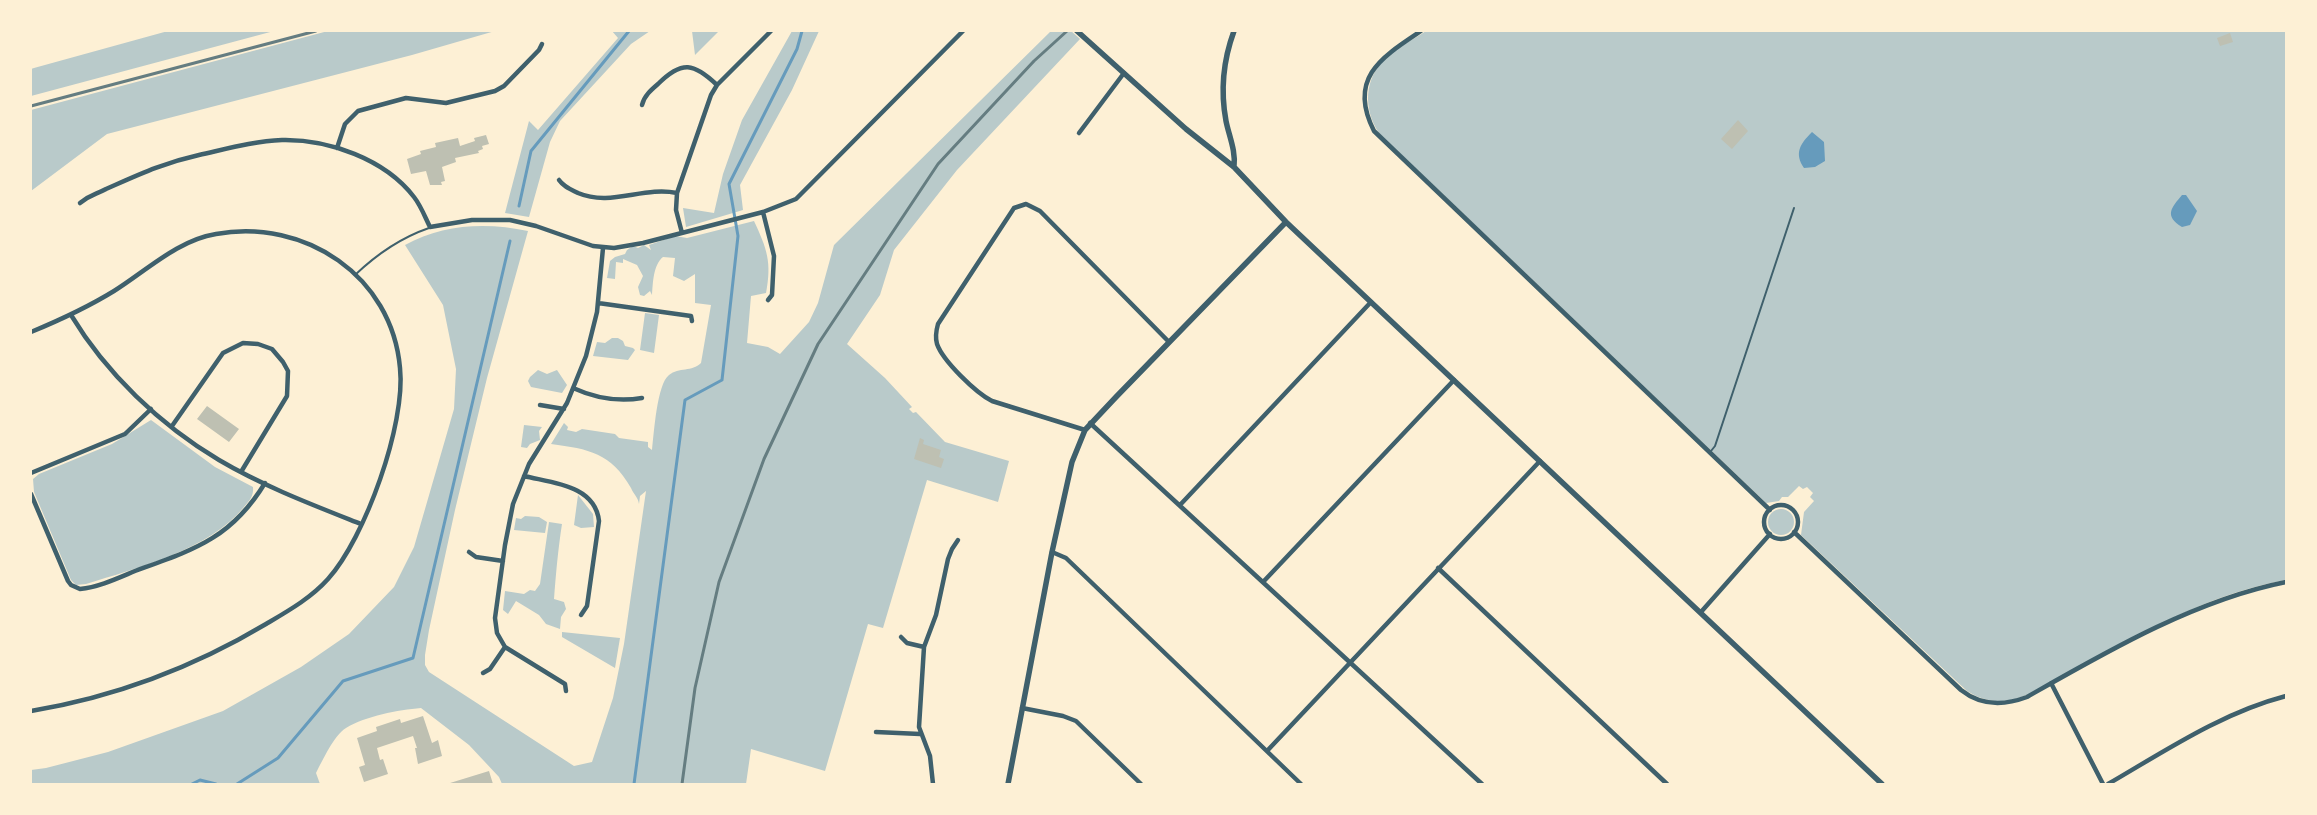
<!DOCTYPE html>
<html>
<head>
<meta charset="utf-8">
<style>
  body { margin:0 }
  #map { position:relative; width:2317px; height:815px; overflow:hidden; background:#fdf0d5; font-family:"Playfair Display",serif }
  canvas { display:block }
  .frame { position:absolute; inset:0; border:32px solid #fdf0d5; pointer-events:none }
</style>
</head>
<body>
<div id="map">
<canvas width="2317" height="815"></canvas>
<div class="frame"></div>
</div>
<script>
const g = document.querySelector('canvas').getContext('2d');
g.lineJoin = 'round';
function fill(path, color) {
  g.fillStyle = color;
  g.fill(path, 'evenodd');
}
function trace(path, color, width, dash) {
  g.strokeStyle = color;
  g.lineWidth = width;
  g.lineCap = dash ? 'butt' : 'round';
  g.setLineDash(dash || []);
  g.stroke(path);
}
const green = new Path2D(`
  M168 31H274L31 96V69L34 68Z
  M328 31H495L412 55 107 134 31 191V110Z
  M612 31H650L631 44 560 121 550 142 529 217 505 213 529 121 538 130 618 38Z
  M692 31H719L695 55Z
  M792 31H819L792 90 740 185 743 210 686 227 683 208 714 213 723 174 742 120Z
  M1051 31H1071L1080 39 957 170 894 250 880 295 847 344 885 378 912 407 909 409 913 413 916 412 945 442 1009 461 998 502 927 480 883 628 868 624 825 771 751 749 746 784H502L499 777 469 745 421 708C398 710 366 716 346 728 334 735 323 760 316 773L320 784H31V770L46 768 108 752 223 711 301 667 349 634 394 587 414 547 454 409 456 369 443 305 405 245C442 224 487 222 528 231L487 378 455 510 429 630 425 655V665L429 672 574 766 592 762 613 698 624 644 646 491 640 496 639 504C638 497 634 495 631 488 611 453 589 449 551 444L564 423 568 427 567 430 576 432 582 429 615 434 619 438 648 442V447L652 450C654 433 657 384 669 375 679 367 692 372 701 363L711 305 695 303V274L684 281 673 276 675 258 663 257C653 265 653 283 652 295L650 291 644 296 640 295 638 287 643 276 637 265 623 259V263L616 262 615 279 607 278 610 261 615 257 625 254 627 250 633 246 638 248 644 245 651 250 649 245 675 236 687 238 754 221C767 249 772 262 766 293L751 296 747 343 768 347 780 354 809 322 818 303 834 245Z
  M1426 31H2286V580C2217 592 2154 626 2093 659 2068 672 2037 694 2011 700 1996 703 1981 700 1967 691L1801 535 1804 512 1814 501 1810 497 1813 493 1807 487 1803 489 1799 486 1788 497H1782L1779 501 1766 503 1764 501 1379 133C1363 109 1364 78 1386 58 1397 47 1413 40 1426 31Z
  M645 313 659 315 654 353 640 350Z
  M612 338H618L623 341 625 346 633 348 635 350 628 360 593 356 597 342 605 343Z
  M538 370 547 374 557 370 567 385 562 393 531 387 528 381 530 377Z
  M151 420 215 467 253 487C254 496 249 501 244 507 209 550 137 568 86 584L76 585 71 580 34 492 33 479 39 474 112 444Z
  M524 425 542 427 539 431 540 440 530 444 527 448 521 447Z
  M578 495 593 514 594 527 581 528 574 525Z
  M1768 522a13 13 0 1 1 26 0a13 13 0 1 1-26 0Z
  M525 516 539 517 547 522 545 533 514 530 516 518 521 519Z
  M549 522 562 524C558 550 556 573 554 599L564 602 566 609 561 617 560 629 546 624 539 615 516 601 508 614 503 610 505 591 524 594 530 590 535 591 540 584Z
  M562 632 620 638 615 668 562 637Z`);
const water = new Path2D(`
  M1812 132 1824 142 1825 161 1815 167 1804 168C1794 153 1800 144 1812 132Z
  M2182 195H2186L2197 211 2190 225 2182 227C2164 216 2171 208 2182 195Z`);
const stream = new Path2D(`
  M519 206 531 151 629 31
  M192 784 200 780 216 784
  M237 784 278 758 343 681 413 658 510 241
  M634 784 685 400 722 380 738 236 729 184 797 49 802 31`);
const building = new Path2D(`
  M2230 33 2233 42 2220 46 2217 38Z
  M1738 120 1748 131 1732 149 1721 139Z
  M486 135 489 144 482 146 483 149 478 151 479 153 455 158 456 162 442 167 445 181 441 182 442 185H430L426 171 411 174 407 159 421 154 420 151 436 147 435 143 458 138 460 146 475 141 474 138Z
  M207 406 239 429 229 442 197 419Z
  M920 438 924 440 923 444 941 450 939 457 944 459 941 468 914 459Z
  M423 716 432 743 438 740 442 756 418 764 415 748H417L413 736 377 748 380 760 383 759 388 774 364 782 359 767 365 765 357 738 377 731 376 727 400 719 401 723Z
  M489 771 493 784H450V783Z`);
const service = new Path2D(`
  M355 275C377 254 400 238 429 228
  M1711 451 1715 446 1794 208`);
const minor = new Path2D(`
  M1421 31C1382 57 1347 78 1374 131L1770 510
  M717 85 771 31
  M642 105C644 96 651 90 658 84 682 60 694 63 717 85L711 95 677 193 676 210 682 233
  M1079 133 1124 73
  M337 148 345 124 358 111 406 98 446 103 495 91 504 86 539 50 542 44
  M559 180C564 187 570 189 578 193 611 207 643 186 677 193
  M80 203C91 194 95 195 106 189 140 174 163 163 199 155 226 149 254 141 282 140 328 139 385 159 414 197 421 206 425 217 430 227L472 220H510L536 226 593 246 614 248 643 243 763 212 796 199 963 31
  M763 212 774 256 772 295 768 300
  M598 303 691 316 692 321
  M71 315C106 373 160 425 219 460 263 486 313 505 361 524
  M31 332C60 320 88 307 114 291 146 271 178 240 216 234 305 218 392 276 400 368 406 424 365 538 328 579 311 598 288 611 266 624 194 667 115 697 31 711
  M573 388C595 398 619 402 642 398
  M540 405 564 409
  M1090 423 1482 784
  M172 426 223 353 243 343 258 344 272 349 283 362 288 371 287 396 241 472
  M1085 430 992 401C976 393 943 361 937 344 935 337 936 331 938 324L1014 208 1026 204 1040 211 1169 342
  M31 473 125 434 151 409
  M524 476C552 483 595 485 599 521L587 606 581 615
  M31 494 68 581 71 585 80 589C99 587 118 578 135 571 193 550 231 539 265 483
  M1180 505 1371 302
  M1764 522a17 17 0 1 1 34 0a17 17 0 1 1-34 0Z
  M1794 532 1961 690C1981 706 2003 706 2027 697 2106 652 2195 600 2286 582
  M469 552 476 557 503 561
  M1052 552 1066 558 1301 784
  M1438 568 1667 784
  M1264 581 1454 380
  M1701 612 1770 534
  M901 637 907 643 924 647
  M483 673 490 669 505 647
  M2051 683 2103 784
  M566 691 565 684 505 647 497 633 495 618 505 545 513 504 529 464 567 403 586 356 597 312 603 248
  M1022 708 1063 716 1076 721 1141 784
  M876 732 920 734
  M1267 751 1540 461
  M933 784 930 756 919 727 924 647 936 615 948 559 952 549 958 540
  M2108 784C2165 751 2221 713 2286 696`);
const tertiary = new Path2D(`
  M1077 31 1186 129 1234 167 1286 222 1882 784
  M1234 31C1223 61 1220 89 1226 121 1229 136 1236 151 1234 167
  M1008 784 1052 552 1072 462 1085 430 1116 397 1286 222`);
const rail = new Path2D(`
  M31 106 316 31
  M682 784 695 688 719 582 764 459 818 344 938 164 1034 61 1067 31`);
fill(green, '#b9caca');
fill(water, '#669bbc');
trace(stream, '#669bbc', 3);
fill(building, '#bec0b2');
trace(service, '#3f606c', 2);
trace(minor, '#3f606c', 4.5);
trace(tertiary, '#3f606c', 5.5);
trace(rail, '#657d81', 3);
</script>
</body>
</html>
